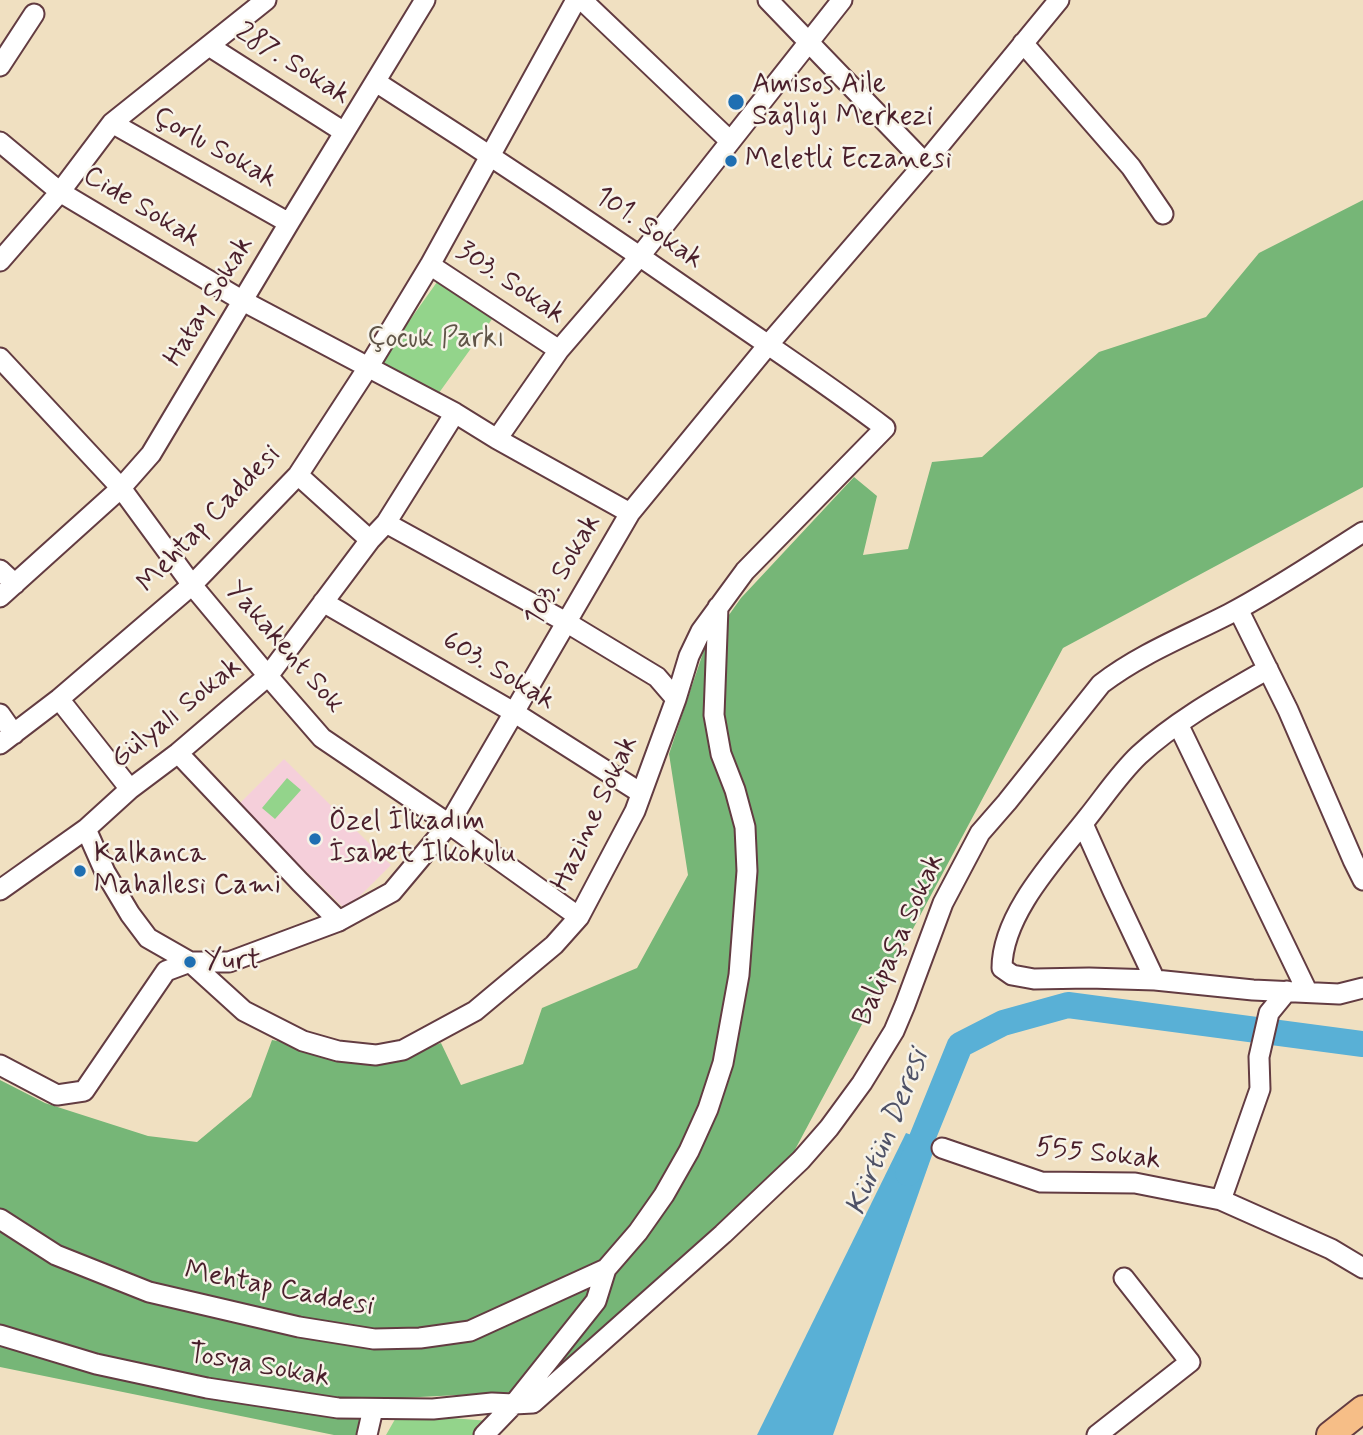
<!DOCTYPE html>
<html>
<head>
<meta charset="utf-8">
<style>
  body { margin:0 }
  canvas { display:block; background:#f0e0c1 }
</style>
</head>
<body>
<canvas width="1363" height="1435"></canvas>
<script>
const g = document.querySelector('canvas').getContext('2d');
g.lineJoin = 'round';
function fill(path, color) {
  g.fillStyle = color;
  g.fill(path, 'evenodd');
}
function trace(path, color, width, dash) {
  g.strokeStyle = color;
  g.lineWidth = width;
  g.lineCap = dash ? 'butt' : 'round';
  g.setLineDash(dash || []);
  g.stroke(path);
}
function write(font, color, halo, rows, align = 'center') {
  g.font = font + ' Mynerve,sans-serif';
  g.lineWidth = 5;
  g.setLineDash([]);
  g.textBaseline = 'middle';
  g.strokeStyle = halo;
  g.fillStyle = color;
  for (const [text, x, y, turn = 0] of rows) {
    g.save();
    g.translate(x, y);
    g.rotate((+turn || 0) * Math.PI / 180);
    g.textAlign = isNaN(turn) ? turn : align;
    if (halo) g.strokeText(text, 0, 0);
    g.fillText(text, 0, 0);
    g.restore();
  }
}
const built = new Path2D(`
  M284 759 391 865 346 910 238 805Z`);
const green = new Path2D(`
  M437 282 495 315 436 397 378 365Z
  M287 778 301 790 275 819 262 808Z
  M398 1414 490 1421 479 1435H386Z`);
const forest = new Path2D(`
  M1363 200V487L1063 648 790 1159 538 1391 380 1399 374 1435H334L0 1367V1080L45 1103 148 1136 197 1142 251 1097 272 1040 387 1061 441 1043 461 1085 523 1064 542 1008 637 968 688 875 669 754 704 650 741 598 854 477 877 496 863 555 908 549 932 462 982 457 1099 352 1206 317 1259 253Z`);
const water = new Path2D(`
  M906 1133 936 1144 833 1435H757Z`);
const river = new Path2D(`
  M908 1173 960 1045 1003 1023 1068 1005 1363 1044`);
const minor = new Path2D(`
  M582 0 730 141
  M768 0 925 163
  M1023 43 1131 167 1163 214
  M209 46 344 132
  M0 66 34 14
  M112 123 289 223
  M0 142 60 192 243 301 455 413 497 439 630 513
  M0 261 60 192 112 123 266 0
  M430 265 559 350
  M0 358 121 488 192 585 268 676 322 738 449 824 579 917
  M497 439 559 350 640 256 842 0
  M298 475 370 540
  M386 523 566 622 657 677 676 699
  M0 570 15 584
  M0 597 121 488 151 454 289 223 425 0
  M323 602 515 713 641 793
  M1238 609 1288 710 1353 860 1363 880
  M1268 669C1223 695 1177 720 1139 755 1120 773 1104 797 1088 817 1056 858 1002 914 1002 968L1012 975 1034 979 1089 978 1155 980 1253 990 1339 994 1363 988
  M59 699 130 789
  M0 714 14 734
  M1178 724 1307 991
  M0 744 59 699 192 585 298 475 369 366 430 265 576 0
  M178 753 300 882 339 921
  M1083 824 1113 891 1155 980
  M86 829 105 872 130 914 148 938 190 962 244 1011 303 1041 338 1051 376 1055 403 1050 475 1011 554 945 579 917 635 811 676 699 689 656 701 631 745 571 885 428C834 389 781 354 729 318 613 237 495 158 376 82
  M0 890 86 829 130 789 178 753 268 676 370 540 386 523 455 413
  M0 1065 57 1095 84 1091 166 971 190 962H229L339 921 392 892 449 824 630 513 768 345 925 163 1059 0
  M942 1148 1041 1182 1135 1183 1221 1200 1331 1249 1363 1268
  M1221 1200 1260 1089 1259 1057 1269 1013 1287 991
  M0 1219 56 1255 149 1292 299 1327 374 1339 420 1338 470 1331 606 1269 638 1232 664 1195 689 1151 708 1109 723 1063 739 975 747 871 745 827 735 790 721 754 714 715 718 607
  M0 1335 96 1364 207 1388 338 1408 433 1409 492 1403 514 1404 596 1301 606 1269
  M367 1435 373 1409
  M484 1435 514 1404 533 1403 723 1234 801 1160 829 1128 862 1083 894 1031 905 1005 943 903 980 833 1007 802 1101 684C1140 654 1186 636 1229 614 1275 590 1319 560 1363 532
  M1097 1435 1190 1362 1124 1278`);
const highway = new Path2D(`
  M1330 1435 1363 1409`);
const markers = [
  [736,102,9,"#1f6fb2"],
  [731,161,7,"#1f6fb2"],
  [315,839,7,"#1f6fb2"],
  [80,871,7,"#1f6fb2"],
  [190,962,7,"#1f6fb2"]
];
const streetNames = [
  ["287. Sokak",292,65,32],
  ["Çorlu Sokak",214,149,29],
  ["Cide Sokak",141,208,31],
  ["101. Sokak",648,229,34],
  ["303. Sokak",510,284,34],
  ["Hatay Sokak",210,302,-59],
  ["Mehtap Caddesi",210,520,-46],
  ["103. Sokak",564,571,-60],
  ["Yakakent Sok",284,648,49],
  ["603. Sokak",498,672,31],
  ["Gülyalı Sokak",177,714,-39],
  ["Hazine Sokak",596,814,-65],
  ["Balipaşa Sokak",900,940,-66],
  ["555 Sokak",1098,1155,6],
  ["Mehtap Caddesi",279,1290,11],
  ["Tosya Sokak",259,1367,10]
];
const poiNames = [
  ["Amisos Aile",752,86],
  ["Sağlığı Merkezi",752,118],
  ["Meletli Eczanesi",745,161],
  ["Özel İlkadım",329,823],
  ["İsabet İlkokulu",329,855],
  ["Kalkanca",94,855],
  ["Mahallesi Cami",94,887],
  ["Yurt",204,962]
];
const parkNames = [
  ["Çocuk Parkı",436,340]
];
const waterNames = [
  ["Kürtün Deresi",889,1133,-68]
];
fill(built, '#f5cfda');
fill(green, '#93d48b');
fill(forest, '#76b677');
fill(water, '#59b0d6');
trace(river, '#59b0d6', 26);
trace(minor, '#633c42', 23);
trace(highway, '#633c42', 30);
trace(minor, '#fff', 19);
trace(highway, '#f6be87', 26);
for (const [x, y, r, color] of markers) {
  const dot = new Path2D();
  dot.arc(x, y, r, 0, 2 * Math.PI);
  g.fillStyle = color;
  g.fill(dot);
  trace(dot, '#f7f3e8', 2.5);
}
write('28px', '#4a1f2b', '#f7f3e8', streetNames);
write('28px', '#4a1f2b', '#f7f3e8', poiNames, 'left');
write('28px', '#605548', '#f7f3e8', parkNames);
write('italic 30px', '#4f5267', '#f7f3e8', waterNames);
</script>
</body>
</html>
